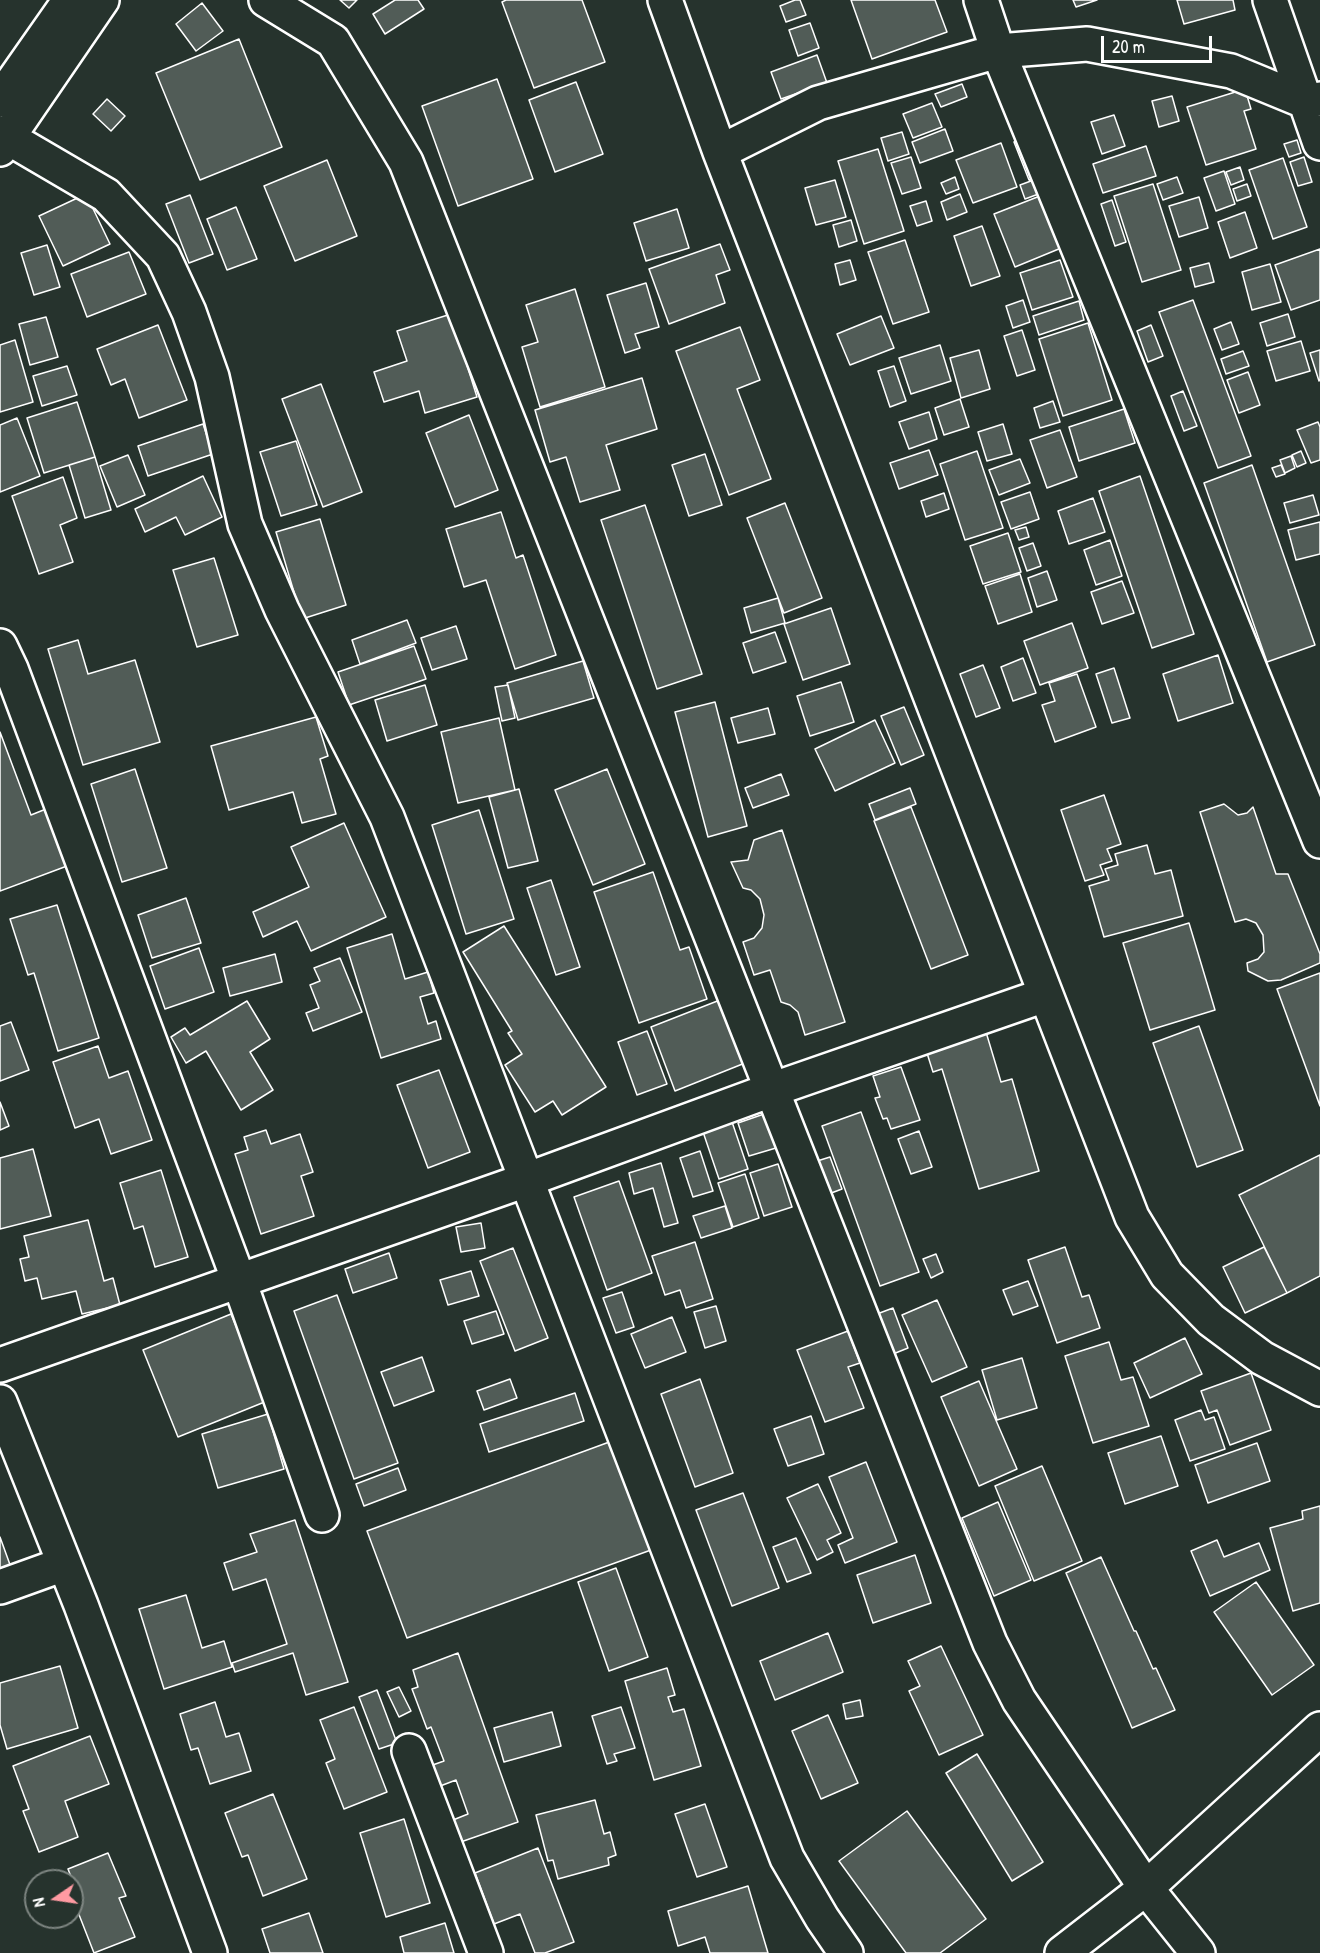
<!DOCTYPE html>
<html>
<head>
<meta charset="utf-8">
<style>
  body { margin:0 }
  #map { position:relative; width:1320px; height:1953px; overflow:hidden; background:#26332d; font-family:"Patrick Hand",sans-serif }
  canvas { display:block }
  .north { position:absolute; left:24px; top:1869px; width:60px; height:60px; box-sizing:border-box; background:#26332d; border:2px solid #7d8581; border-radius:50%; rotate:257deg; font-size:16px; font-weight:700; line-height:24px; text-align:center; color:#fff }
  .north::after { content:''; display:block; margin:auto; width:21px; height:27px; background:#ff9aa2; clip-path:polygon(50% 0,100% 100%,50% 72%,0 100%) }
  .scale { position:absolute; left:1101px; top:36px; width:111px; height:27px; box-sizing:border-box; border:3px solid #fff; border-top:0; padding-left:8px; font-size:18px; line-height:21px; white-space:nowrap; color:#fff; -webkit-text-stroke:4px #26332d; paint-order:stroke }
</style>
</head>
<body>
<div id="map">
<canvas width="1320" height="1953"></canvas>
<div class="north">N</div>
<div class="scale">20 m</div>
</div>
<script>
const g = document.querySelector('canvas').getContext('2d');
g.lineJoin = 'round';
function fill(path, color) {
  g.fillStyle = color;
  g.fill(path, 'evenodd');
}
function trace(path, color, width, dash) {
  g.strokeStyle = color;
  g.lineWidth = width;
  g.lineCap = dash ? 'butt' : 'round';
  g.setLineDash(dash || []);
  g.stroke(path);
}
const building = new Path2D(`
  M340 0H357L349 8Z
  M395 0H418L424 9 385 34 373 14Z
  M506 0H582L605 62 534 88 502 2Z
  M795 0H800L806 15 786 22 780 6Z
  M851 0H935L947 32 872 59Z
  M1073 0H1097L1076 7Z
  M1177 0H1233L1235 10 1184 24Z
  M202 3 223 31 196 51 176 24Z
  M810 23 819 48 798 56 789 30Z
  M239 39 282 147 200 180 156 73Z
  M817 55 827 83 781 99 771 72Z
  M497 79 533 179 458 206 422 106Z
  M576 82 603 154 555 172 529 100Z
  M962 84 967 97 941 107 935 94Z
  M1245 89 1251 109 1244 111 1256 149 1206 165 1187 107Z
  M1172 96 1179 121 1159 127 1152 101Z
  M107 99 125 116 111 131 93 114Z
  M932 103 942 127 913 138 903 114Z
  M1114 115 1125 146 1102 154 1091 122Z
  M945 129 953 151 920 163 912 142Z
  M902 132 909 154 888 161 881 138Z
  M1024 137 1038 176 1029 180 1014 142Z
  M1297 140 1301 153 1289 157 1284 144Z
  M1001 143 1017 187 973 203 956 160Z
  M1146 146 1156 176 1103 193 1093 164Z
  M878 149 904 231 864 244 838 161Z
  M911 157 921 188 902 194 891 163Z
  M1304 157 1312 182 1298 186 1290 162Z
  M1283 158 1307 227 1273 239 1249 170Z
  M327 160 357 236 295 261 264 186Z
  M1240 167 1244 180 1231 185 1226 172Z
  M1224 171 1235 204 1216 211 1204 178Z
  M955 177 959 189 946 194 941 183Z
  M1177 177 1183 193 1163 200 1157 184Z
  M1039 178 1044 192 1025 199 1020 185Z
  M835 180 846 217 816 225 805 188Z
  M1153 184 1181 270 1142 282 1114 196Z
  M1247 184 1251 196 1237 201 1233 189Z
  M86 194 110 244 63 266 39 216Z
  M960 194 967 212 947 220 941 202Z
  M1045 194 1066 246 1015 267 994 214Z
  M190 195 213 254 189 263 166 204Z
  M1199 197 1208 228 1179 237 1169 206Z
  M1112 200 1126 242 1115 246 1101 204Z
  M926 201 932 221 917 226 910 206Z
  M236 207 257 259 227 270 207 219Z
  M677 209 689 248 646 261 634 223Z
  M1245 212 1257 248 1230 258 1218 222Z
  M851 220 857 241 839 247 833 225Z
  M982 226 1000 276 971 286 954 236Z
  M905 240 929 312 893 324 868 252Z
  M720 244 730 270 716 275 725 303 669 324 649 269Z
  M47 245 60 287 34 295 21 253Z
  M1320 249V300L1291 310 1275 265Z
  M129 252 146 294 87 317 71 274Z
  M850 260 856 280 840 285 835 264Z
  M1060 260 1073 297 1032 310 1020 273Z
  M1209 263 1214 282 1195 287 1190 268Z
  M1270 264 1281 302 1252 310 1242 272Z
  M646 283 659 327 635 334 640 348 625 353 607 295Z
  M575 289 605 387 540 407 522 347 538 342 526 305Z
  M1023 300 1030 322 1013 328 1006 306Z
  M1193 300 1251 456 1218 468 1159 312Z
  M1079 301 1084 320 1039 335 1033 316Z
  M451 314 477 397 425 413 419 391 384 402 374 372 407 361 397 331Z
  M1288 314 1295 337 1267 346 1260 323Z
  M881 316 894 348 850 365 837 334Z
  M46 317 58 357 30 365 19 324Z
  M1231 322 1239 344 1222 350 1214 329Z
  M1088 323 1112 400 1063 416 1039 339Z
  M158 325 187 400 139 418 125 379 111 385 97 349Z
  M1151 325 1163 356 1148 362 1137 331Z
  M740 327 760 380 737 389 771 479 729 495 676 351Z
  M1022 330 1035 370 1017 376 1004 336Z
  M15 340 33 402 0 412V345Z
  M1301 341 1310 371 1276 381 1267 351Z
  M940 345 951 381 911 394 899 358Z
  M979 350 990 389 961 398 950 358Z
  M1320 350V380L1319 381 1310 353Z
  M1243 351 1249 366 1226 374 1221 359Z
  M67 366 77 395 42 406 33 376Z
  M894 366 906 401 890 407 878 371Z
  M1248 372 1260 405 1239 413 1227 380Z
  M642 378 657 429 606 445 620 490 580 502 566 457 550 462 535 410Z
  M321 384 362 492 323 507 282 399Z
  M1183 391 1197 426 1184 431 1171 396Z
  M960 399 969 427 944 435 935 408Z
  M1053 401 1060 422 1040 428 1034 408Z
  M77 402 95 457 44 473 27 418Z
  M1124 409 1135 443 1079 461 1069 427Z
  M929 412 937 439 909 449 899 422Z
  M469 415 498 490 455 507 426 433Z
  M17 418 40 476 0 492V425Z
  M1318 422 1320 427V460L1311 463 1297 430Z
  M203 424 213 454 148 476 138 446Z
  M1003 424 1012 454 987 461 978 432Z
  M1060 430 1077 477 1047 488 1030 440Z
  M296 441 317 505 281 516 260 452Z
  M929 450 938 475 899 489 890 463Z
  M977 451 1003 528 965 540 940 464Z
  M1301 451 1306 463 1297 467 1292 455Z
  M705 454 722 505 689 516 672 465Z
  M128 455 145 495 117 507 100 466Z
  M1291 456 1295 468 1285 473 1280 460Z
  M95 457 111 510 85 518 69 465Z
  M1020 459 1030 483 999 495 989 470Z
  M1252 465 1315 645 1267 662 1204 483Z
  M1281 465 1285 474 1276 477 1272 468Z
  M203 476 222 517 185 535 176 517 145 532 135 509Z
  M1140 476 1194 634 1152 648 1099 491Z
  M63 477 77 518 60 525 73 562 39 574 12 496Z
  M1030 492 1039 519 1011 529 1001 502Z
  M944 493 949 509 926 517 921 501Z
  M1313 495 1319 515 1290 523 1284 503Z
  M1093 498 1105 532 1069 544 1058 511Z
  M785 503 822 598 784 613 747 518Z
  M645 505 702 674 657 689 601 520Z
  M501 512 516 558 523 555 556 655 515 669 486 580 464 587 446 529Z
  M320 519 346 605 302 619 276 532Z
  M1320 522V554L1296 560 1288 530Z
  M1026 527 1029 537 1019 540 1015 530Z
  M1008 533 1021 572 983 584 970 546Z
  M1110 540 1122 576 1096 585 1084 550Z
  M1033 543 1041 566 1027 571 1019 548Z
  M214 558 238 635 197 647 173 570Z
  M1047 571 1057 600 1037 607 1028 578Z
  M1020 574 1032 612 998 624 985 586Z
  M1122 581 1134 613 1102 624 1091 592Z
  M778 598 785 623 751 633 744 608Z
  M831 608 850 664 803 680 784 624Z
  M407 620 416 643 360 664 352 640Z
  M1072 623 1088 668 1040 685 1024 641Z
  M456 626 467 659 432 670 421 638Z
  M775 632 786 662 753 673 743 643Z
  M78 640 88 674 135 660 160 742 83 765 48 649Z
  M414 646 426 679 349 705 338 672Z
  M1218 655 1233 703 1178 721 1163 674Z
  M1023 658 1036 693 1013 701 1001 667Z
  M583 661 594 698 518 720 507 683Z
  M983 665 1000 708 976 717 960 674Z
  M1114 668 1130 718 1112 723 1096 674Z
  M1077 674 1096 727 1055 742 1042 705 1055 701 1049 683Z
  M841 682 854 722 810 736 797 696Z
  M425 685 437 725 387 741 375 700Z
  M508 685 515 718 502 721 495 687Z
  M715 702 747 826 708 837 675 712Z
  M904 707 924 755 901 765 881 716Z
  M768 708 775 734 738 743 731 718Z
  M316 717 328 756 320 759 336 814 302 823 293 792 229 810 211 746Z
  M499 718 515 790 458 803 441 732Z
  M875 720 895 763 835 791 815 749Z
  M0 732 31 815 46 809 67 866 0 891Z
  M135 769 167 868 122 882 91 784Z
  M607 769 645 864 593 885 555 790Z
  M781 774 789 795 753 808 745 788Z
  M910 788 916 804 875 820 869 804Z
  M519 789 538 861 508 868 489 797Z
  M1104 795 1121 844 1107 849 1112 861 1100 865 1104 875 1085 881 1061 810Z
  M1224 804 1238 815 1247 813 1253 807 1276 874H1288L1320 954V963L1281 980 1268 981 1248 971 1247 963 1258 959 1264 952 1263 935 1256 923 1246 919 1235 922 1200 812Z
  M911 807 968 955 931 969 874 821Z
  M479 810 514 919 466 934 432 825Z
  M344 823 386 917 311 951 297 921 263 937 253 912 309 887 291 847Z
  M782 830 845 1022 805 1035 798 1012 790 1005 781 1002 770 970 754 975 743 942 754 938 762 928 764 915 760 899 751 890 743 888 731 862 748 860 754 840Z
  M1147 845 1155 874 1171 870 1183 916 1104 937 1089 886 1109 880 1105 869 1118 865 1115 854Z
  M653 872 680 950 689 947 707 999 639 1023 594 892Z
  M551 880 580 967 556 975 527 888Z
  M186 898 201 943 152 958 138 915Z
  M57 905 99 1038 58 1051 34 973 28 975 10 919Z
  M1189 923 1215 1010 1150 1030 1123 943Z
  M504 926 606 1087 562 1115 553 1101 535 1112 505 1065 522 1054 508 1033 512 1031 463 952Z
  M392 934 405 979 428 972 434 993 420 997 428 1024 436 1021 441 1039 381 1058 347 948Z
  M199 948 214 992 165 1009 150 966Z
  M275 954 282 982 230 996 223 968Z
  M340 958 362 1012 313 1031 306 1013 319 1008 310 985 320 981 314 968Z
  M1320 973V1106L1277 989Z
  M725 998 750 1061 675 1091 651 1027Z
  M247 1001 270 1039 250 1052 273 1090 241 1110 206 1051 186 1063 171 1037 185 1028 190 1035Z
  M11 1022 29 1070 0 1081V1026Z
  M1199 1026 1243 1150 1197 1167 1153 1043Z
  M647 1031 667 1084 637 1095 618 1042Z
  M986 1032 1001 1082 1012 1079 1039 1171 979 1189 942 1069 933 1072 926 1050Z
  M98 1046 109 1078 128 1071 152 1140 111 1154 99 1119 75 1128 53 1062Z
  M901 1067 920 1120 891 1129 887 1118 883 1119 875 1098 880 1097 873 1076Z
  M439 1070 470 1152 428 1168 397 1085Z
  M0 1102 9 1126 0 1130Z
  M861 1112 919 1272 880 1286 822 1126Z
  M764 1114 776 1148 749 1156 738 1123Z
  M730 1116 748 1169 719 1179 701 1126Z
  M266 1130 271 1144 300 1134 313 1172 301 1176 314 1216 261 1234 235 1154 248 1150 244 1137Z
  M919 1131 932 1167 911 1174 898 1139Z
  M33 1149 51 1216 0 1229V1158Z
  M700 1151 713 1191 693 1197 680 1158Z
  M1320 1155V1276L1287 1293 1239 1195Z
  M830 1157 842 1189 826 1195 814 1162Z
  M661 1163 678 1223 664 1227 653 1188 634 1194 629 1173Z
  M778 1164 792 1207 764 1216 750 1173Z
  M161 1170 188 1257 155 1267 143 1226 134 1229 120 1183Z
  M745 1174 759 1218 733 1227 718 1183Z
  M619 1181 652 1273 607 1290 574 1197Z
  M725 1206 732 1228 701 1238 693 1216Z
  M88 1220 104 1281 113 1278 120 1305 82 1314 76 1291 42 1299 37 1278 25 1281 20 1259 29 1257 24 1236Z
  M481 1223 485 1248 461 1252 456 1227Z
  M695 1242 713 1299 686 1308 680 1290 665 1295 652 1256Z
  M1065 1247 1082 1297 1089 1295 1100 1328 1057 1343 1028 1260Z
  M1264 1247 1287 1293 1245 1313 1223 1267Z
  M513 1248 548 1338 515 1351 480 1261Z
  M389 1253 397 1278 353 1293 345 1269Z
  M936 1254 943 1272 931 1278 923 1259Z
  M471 1271 479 1296 448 1305 440 1280Z
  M1028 1281 1038 1306 1013 1315 1003 1290Z
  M622 1292 634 1327 616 1333 603 1298Z
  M337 1295 398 1463 354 1479 294 1311Z
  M937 1300 967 1367 932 1382 902 1315Z
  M716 1306 726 1341 705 1348 694 1312Z
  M893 1308 908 1348 893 1354 877 1314Z
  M496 1311 504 1334 472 1344 464 1321Z
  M231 1314 267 1401 178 1437 143 1350Z
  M672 1317 686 1352 645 1368 631 1334Z
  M848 1331 860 1363 848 1367 864 1408 825 1422 797 1350Z
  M1185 1338 1202 1374 1150 1398 1134 1363Z
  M1109 1342 1121 1380 1133 1377 1149 1426 1093 1443 1065 1356Z
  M422 1357 434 1391 394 1406 381 1372Z
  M1022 1358 1037 1408 997 1420 982 1370Z
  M1251 1373 1271 1430 1230 1445 1217 1410 1209 1413 1201 1391Z
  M510 1379 517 1398 484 1410 477 1391Z
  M700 1379 733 1473 695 1487 661 1394Z
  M979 1381 1017 1469 979 1486 941 1397Z
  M575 1393 584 1421 489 1452 480 1424Z
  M1201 1410 1205 1420 1214 1417 1225 1449 1190 1461 1175 1420Z
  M268 1414 284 1469 218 1488 202 1434Z
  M811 1416 824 1454 788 1466 774 1429Z
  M1161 1436 1178 1486 1125 1504 1108 1453Z
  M612 1441 651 1550 407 1638 367 1531Z
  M1257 1443 1270 1481 1208 1503 1195 1465Z
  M866 1462 897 1542 845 1563 838 1545 853 1538 829 1477Z
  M1042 1466 1082 1561 1034 1581 995 1486Z
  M398 1468 406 1490 364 1506 356 1484Z
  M818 1484 841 1533 827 1540 833 1552 817 1560 787 1498Z
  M743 1493 779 1588 732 1606 696 1510Z
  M998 1502 1031 1580 994 1596 962 1518Z
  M1320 1506V1603L1293 1611 1270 1528 1303 1519 1302 1511Z
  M295 1520 348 1682 306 1695 293 1653 235 1672 232 1663 287 1644 266 1579 233 1590 224 1563 257 1552 250 1534Z
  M0 1537 13 1573 0 1578Z
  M796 1538 811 1573 787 1582 773 1547Z
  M1217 1540 1224 1557 1259 1543 1270 1570 1210 1596 1191 1551Z
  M915 1555 931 1603 873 1623 857 1575Z
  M1101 1557 1134 1631H1136L1153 1669 1156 1668 1175 1710 1132 1728 1066 1573Z
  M616 1568 648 1657 609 1671 578 1582Z
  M1256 1582 1314 1665 1272 1695 1214 1612Z
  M186 1595 202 1648 224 1641 232 1667 164 1689 139 1609Z
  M828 1633 843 1672 775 1700 760 1661Z
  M941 1646 983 1735 939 1755 909 1691 920 1686 908 1661Z
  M458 1653 518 1822 455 1844 448 1822 468 1814 456 1780 435 1788 427 1767 444 1761 431 1727 427 1729 412 1689 418 1687 413 1670Z
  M60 1666 78 1728 7 1749 0 1725V1683Z
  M667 1668 675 1695 668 1697 673 1712 684 1709 701 1766 654 1780 625 1681Z
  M399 1687 411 1711 399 1717 387 1692Z
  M377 1690 397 1743 379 1749 359 1697Z
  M860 1700 863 1716 846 1719 843 1704Z
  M215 1702 226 1737 239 1733 251 1771 210 1784 198 1748 191 1750 180 1714Z
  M354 1707 387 1792 344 1809 326 1763 335 1759 320 1720Z
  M621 1707 635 1748 614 1754 617 1761 607 1764 592 1716Z
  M552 1712 561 1746 504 1762 494 1728Z
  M828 1715 858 1783 821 1799 792 1731Z
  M90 1736 109 1784 65 1801 78 1837 39 1852 23 1811 29 1809 13 1766Z
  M977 1754 1043 1862 1012 1881 946 1773Z
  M273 1794 307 1879 263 1896 248 1855 242 1857 225 1813Z
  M595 1800 604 1834 610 1832 616 1855 608 1858 609 1865 558 1879 553 1860 548 1861 536 1815Z
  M705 1804 727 1867 697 1877 675 1814Z
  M907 1811 986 1919 940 1953H906L839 1861Z
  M404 1819 430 1903 386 1917 360 1833Z
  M538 1848 574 1942 545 1953H535L520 1914 494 1924 475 1873Z
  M108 1853 126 1896 119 1898 135 1937 94 1953 76 1907 82 1905 68 1869Z
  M748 1886 768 1953H710L705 1937 678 1946 668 1911Z
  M309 1913 323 1953H270L262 1929Z
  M445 1923 454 1953H404L400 1937Z`);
const minor = new Path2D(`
  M266 0 333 41 406 162 990 1643 1019 1700 1146 1888 1198 1953
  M665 0 720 152 1132 1217 1167 1275 1211 1320 1262 1358 1320 1389
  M981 0 998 51 1320 841
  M1270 0 1320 143
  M0 100 70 0
  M0 133 106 195 163 256 189 312 212 377 245 524 282 610 387 817 787 1858 822 1918 846 1953
  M0 149 102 0
  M720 152 818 103 998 51 1087 44 1231 71 1304 101 1320 99
  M0 646 11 669 239 1281 322 1515
  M0 1365 526 1180 771 1090 1045 995
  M0 1402 81 1605 210 1953
  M0 1587 64 1564
  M409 1751 486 1953
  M1062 1953 1146 1888 1320 1729`);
fill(building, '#515c57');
trace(building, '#fff', 1.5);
trace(minor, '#fff', 38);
trace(minor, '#26332d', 33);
</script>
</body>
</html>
